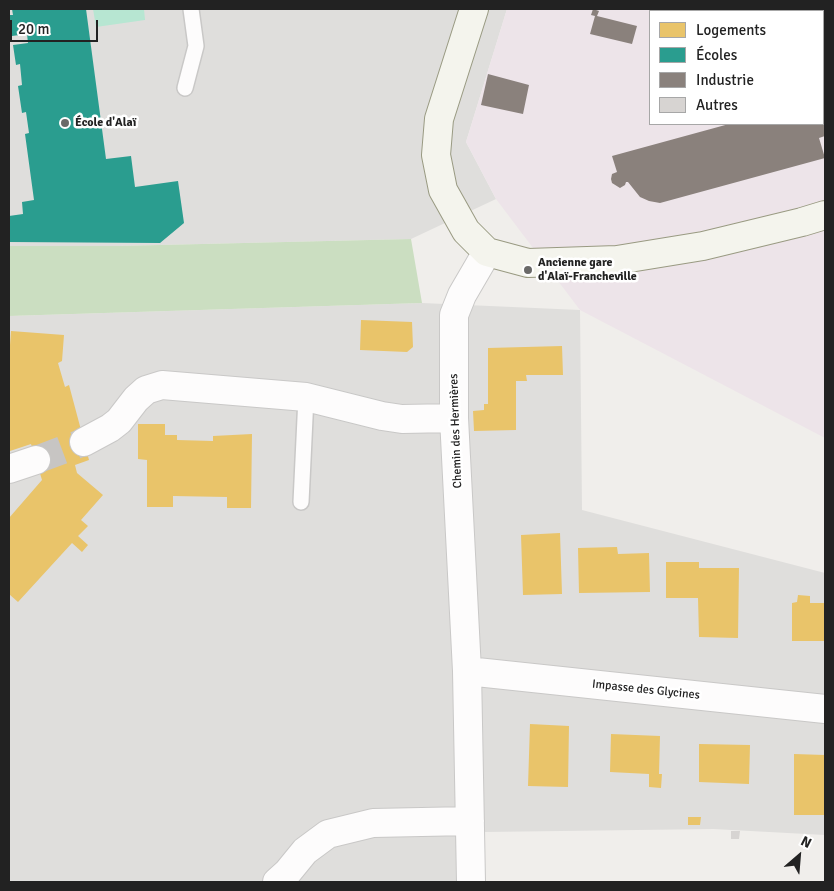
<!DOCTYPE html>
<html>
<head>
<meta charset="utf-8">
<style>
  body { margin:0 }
  #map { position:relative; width:834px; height:891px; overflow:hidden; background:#f0eeeb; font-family:Signika,sans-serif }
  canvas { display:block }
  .frame { position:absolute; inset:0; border:10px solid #222; pointer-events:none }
  .legend { position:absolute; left:649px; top:10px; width:175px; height:115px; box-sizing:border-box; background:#fff; border:1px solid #a7a7a7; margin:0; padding:6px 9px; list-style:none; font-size:15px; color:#222 }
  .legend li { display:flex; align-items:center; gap:10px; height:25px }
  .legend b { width:25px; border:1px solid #a7a7a7 }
  .north { position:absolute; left:774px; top:831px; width:50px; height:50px; -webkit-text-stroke:4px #fff; paint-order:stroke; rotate:27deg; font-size:14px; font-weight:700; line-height:20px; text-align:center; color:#222 }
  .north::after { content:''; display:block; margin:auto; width:18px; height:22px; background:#222; clip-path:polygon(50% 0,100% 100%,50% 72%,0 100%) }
  .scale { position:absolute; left:10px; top:20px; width:88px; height:22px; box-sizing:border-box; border:2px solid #222; border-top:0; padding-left:6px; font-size:15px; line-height:18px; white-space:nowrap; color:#222; -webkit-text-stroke:4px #fff; paint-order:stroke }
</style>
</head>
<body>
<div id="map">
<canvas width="834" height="891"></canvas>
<div class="frame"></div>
<ul class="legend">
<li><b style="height:14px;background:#e9c46a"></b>Logements</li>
<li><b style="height:14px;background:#2a9d8f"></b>Écoles</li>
<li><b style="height:14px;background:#8a817c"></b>Industrie</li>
<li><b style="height:14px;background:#d7d4d2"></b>Autres</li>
</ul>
<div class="north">N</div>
<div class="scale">20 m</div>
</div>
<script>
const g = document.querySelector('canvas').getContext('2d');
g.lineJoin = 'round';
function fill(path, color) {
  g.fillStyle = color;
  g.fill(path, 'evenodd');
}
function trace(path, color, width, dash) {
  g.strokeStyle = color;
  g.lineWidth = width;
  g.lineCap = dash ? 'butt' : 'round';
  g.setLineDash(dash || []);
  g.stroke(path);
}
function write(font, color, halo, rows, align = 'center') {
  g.font = font + ' Signika,sans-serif';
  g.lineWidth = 5;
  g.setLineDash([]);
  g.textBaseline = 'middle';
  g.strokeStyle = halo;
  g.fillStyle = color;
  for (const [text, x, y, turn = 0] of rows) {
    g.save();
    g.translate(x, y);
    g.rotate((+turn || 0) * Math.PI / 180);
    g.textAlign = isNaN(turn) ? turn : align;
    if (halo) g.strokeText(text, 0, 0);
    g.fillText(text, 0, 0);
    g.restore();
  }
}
const residential = new Path2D(`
  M9 9H507L466 142 496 199 411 239 118 246H9Z
  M422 303 580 310 582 510 825 573V835L713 829 485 832V882H9V316Z`);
const industrial = new Path2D(`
  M507 9H825V438L580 310 496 199 466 142ZM650 11H823V124H650Z`);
const forest = new Path2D(`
  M411 239 422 303 9 316V246H118Z`);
const pitch = new Path2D(`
  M93 9H144L145 20 96 27Z`);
const homes = new Path2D(`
  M361 320 412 322 413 347 407 352 360 350Z
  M11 331 64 335 62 361 58 363 65 387 69 385 89 460 75 465 77 473 103 495 81 520 88 526 78 536 88 545 82 552 72 543 18 602 9 594V518L42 480 31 444 10 451 9 447V359Z
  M562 346 563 375H526L527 381H516V430L474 431 473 411 484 410V404H488V348Z
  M138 424H165V435H177V440L213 441V436L252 434 251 508H227V497L173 496V507H147V460L138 459Z
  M560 533 562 594 523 595 521 535Z
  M617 547 618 554 649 553 650 592 579 593 578 548Z
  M666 562H699V568H739L738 638 699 637 698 598H666Z
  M798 595 810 596V603H825V641H792V603L797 602Z
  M530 724 569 726 568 787 528 786Z
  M611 734 660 736 659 774H662L661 788 649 787V774L610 772Z
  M699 744 750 745 749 784 699 782Z
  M794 754 825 755V815H794Z
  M688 817H701L700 825H688Z`);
const schools = new Path2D(`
  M12 9H86L106 159 131 156 135 187 178 181 184 223 160 243 9 242V216L23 214 22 202 34 200 25 134 29 133 26 112 22 113 18 86 22 85 20 64 16 65 13 45 28 43 27 34 12 36 9 15H13Z`);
const industry = new Path2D(`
  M593 9 599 11 597 16 637 26 632 44 590 34 595 16 591 15Z
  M488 74 529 85 523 114 481 105Z
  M823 100 825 101V136L819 138 825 158 660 203 649 201 640 197 628 182H626L625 185 620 188 612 183 611 179 612 174 617 172 612 156 729 124H823Z`);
const building = new Path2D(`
  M731 831H740L739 839H731Z`);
const streetTunnel = new Path2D(`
  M36 460 84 442`);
const lane = new Path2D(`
  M185 88 196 46 191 9
  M301 502 306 397`);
const street = new Path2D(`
  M84 442 110 428 119 421 136 399 146 390 162 385 306 397 382 416 402 419 454 418
  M9 469 36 460
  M467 671 825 709
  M277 882 287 873 305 851 328 834 373 823 470 821
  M471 882 467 671 454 418V315L462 295 487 252`);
const secondary = new Path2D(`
  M474 9 439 119 436 155 443 190 466 231 487 252 528 263 617 260 703 246 802 222 825 215`);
const markers = [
  [65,123,5,"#6a6968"],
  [528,270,5,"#6a6968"]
];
const poiNames = [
  ["École d'Alaï",75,123],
  ["Ancienne gare",538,263],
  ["d'Alaï-Francheville",538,277]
];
const streetNames = [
  ["Chemin des Hermières",456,431,-92],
  ["Impasse des Glycines",646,690,6]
];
fill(residential, '#dfdedc');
fill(industrial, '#ede4e9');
fill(forest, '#cbdec1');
fill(pitch, '#b7e6d2');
fill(homes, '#e9c46a');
fill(schools, '#2a9d8f');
fill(industry, '#8a817c');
fill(building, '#d7d4d2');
trace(streetTunnel, '#c7c5c3', 28, [28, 14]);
trace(lane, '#c9c8c7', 18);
trace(street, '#c9c8c7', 30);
trace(secondary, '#999a82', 30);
trace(lane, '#fdfcfc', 15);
trace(street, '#fdfcfc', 28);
trace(secondary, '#f4f4ed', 28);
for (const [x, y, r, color] of markers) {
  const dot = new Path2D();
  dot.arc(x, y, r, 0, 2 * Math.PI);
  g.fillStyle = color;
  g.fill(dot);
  trace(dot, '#fff', 2);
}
write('bold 12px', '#222', '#fff', poiNames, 'left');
write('12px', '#222', '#fff', streetNames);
</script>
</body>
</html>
